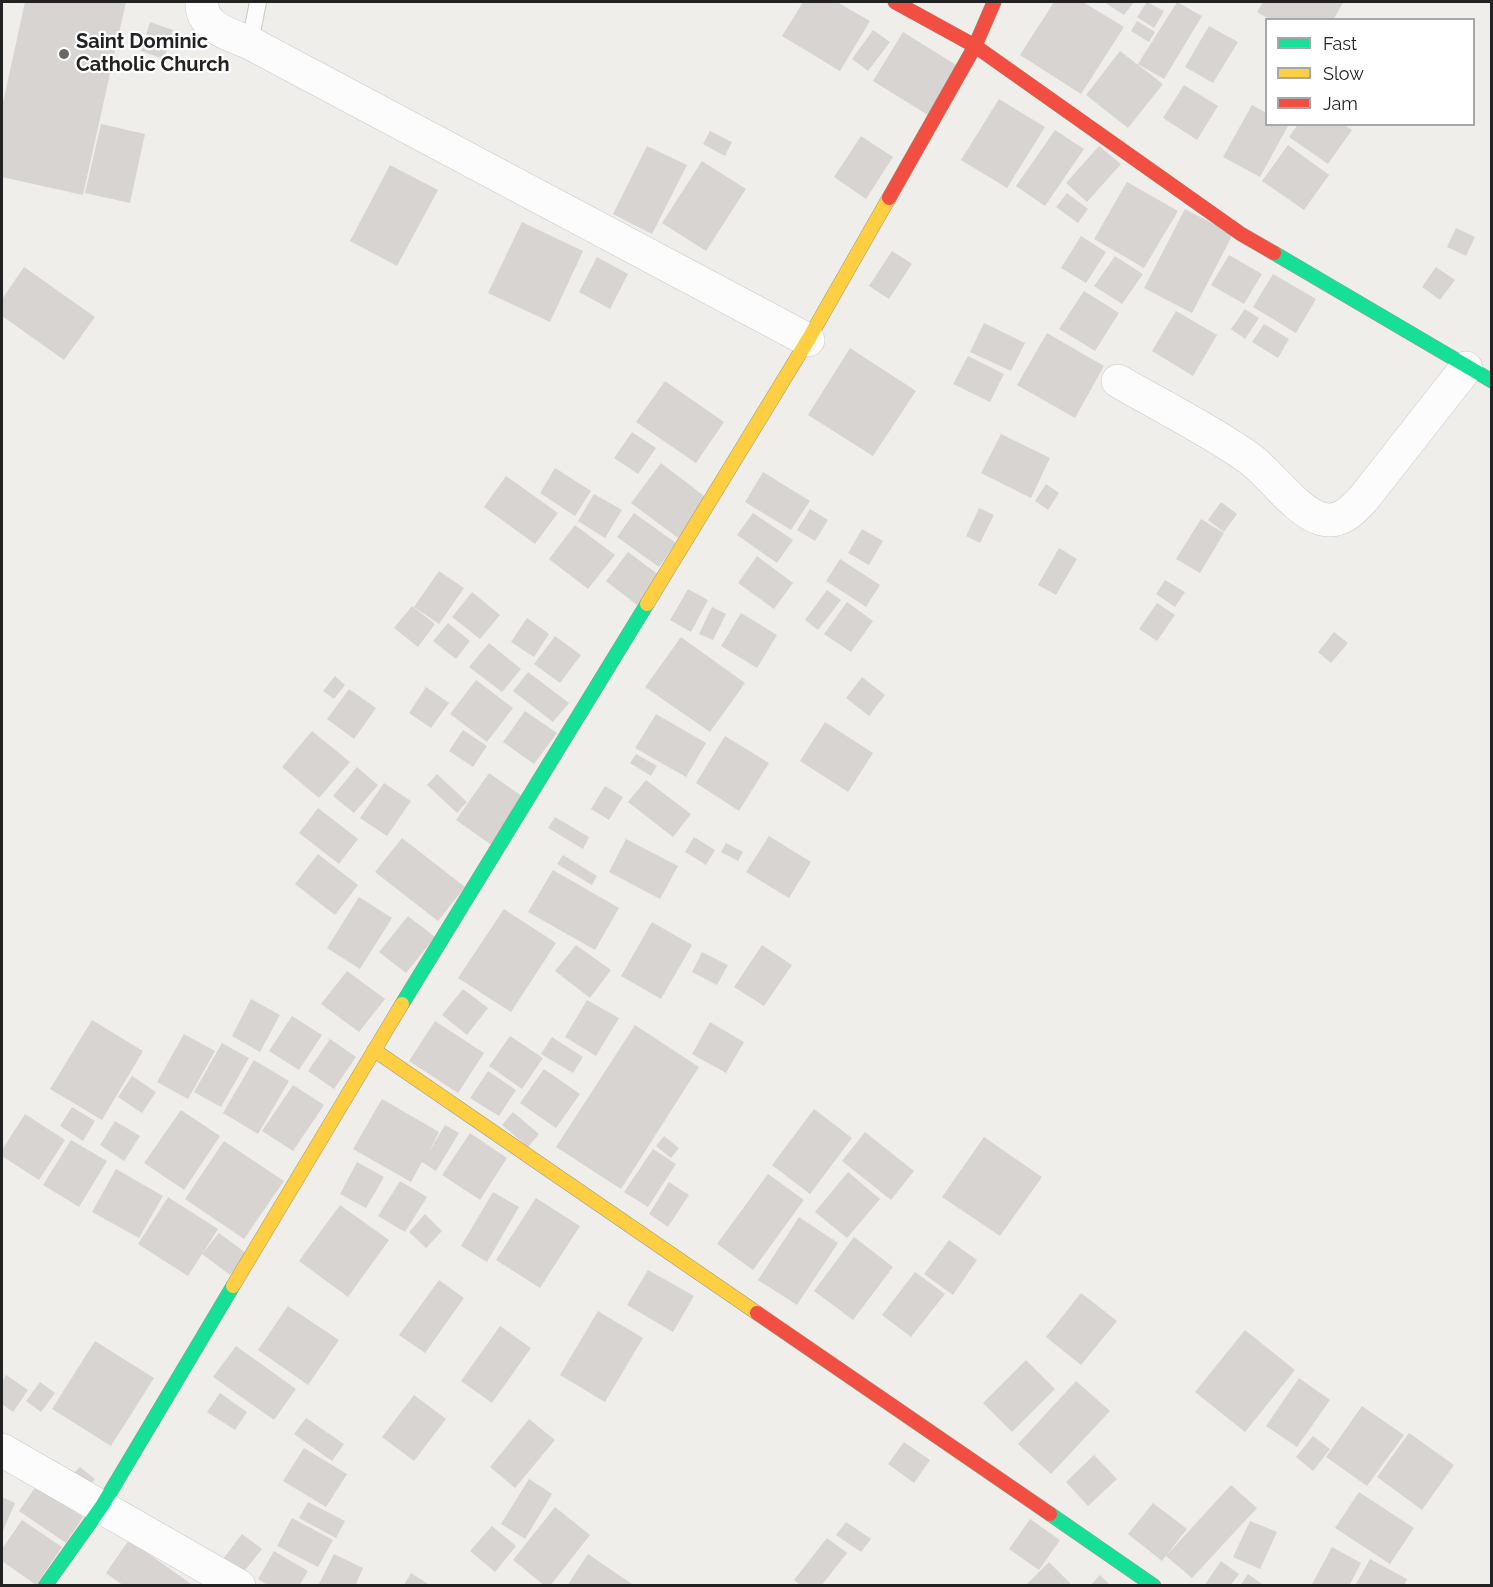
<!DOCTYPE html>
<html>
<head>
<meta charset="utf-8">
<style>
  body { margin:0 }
  #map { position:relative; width:1493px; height:1587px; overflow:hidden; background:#f0eeeb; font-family:Raleway,sans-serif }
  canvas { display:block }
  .frame { position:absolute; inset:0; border:3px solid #222; pointer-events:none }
  .legend { position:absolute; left:1265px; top:18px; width:210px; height:108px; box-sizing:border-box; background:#fff; border:2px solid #a7a7a7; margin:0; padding:8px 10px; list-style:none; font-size:18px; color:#222 }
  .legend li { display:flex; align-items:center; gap:12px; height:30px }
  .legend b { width:30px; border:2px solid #a7a7a7 }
</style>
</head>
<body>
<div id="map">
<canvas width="1493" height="1587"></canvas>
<div class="frame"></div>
<ul class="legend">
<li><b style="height:8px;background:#16e098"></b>Fast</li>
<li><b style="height:8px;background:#ffcf43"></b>Slow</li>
<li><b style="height:8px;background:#f24e42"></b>Jam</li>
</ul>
</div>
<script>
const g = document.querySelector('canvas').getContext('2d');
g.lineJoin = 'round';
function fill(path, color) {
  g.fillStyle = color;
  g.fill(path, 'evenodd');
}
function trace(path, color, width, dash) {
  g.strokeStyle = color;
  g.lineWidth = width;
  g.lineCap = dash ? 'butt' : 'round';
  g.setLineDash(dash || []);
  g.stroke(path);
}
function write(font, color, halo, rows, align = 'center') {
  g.font = font + ' Raleway,sans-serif';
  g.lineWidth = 4.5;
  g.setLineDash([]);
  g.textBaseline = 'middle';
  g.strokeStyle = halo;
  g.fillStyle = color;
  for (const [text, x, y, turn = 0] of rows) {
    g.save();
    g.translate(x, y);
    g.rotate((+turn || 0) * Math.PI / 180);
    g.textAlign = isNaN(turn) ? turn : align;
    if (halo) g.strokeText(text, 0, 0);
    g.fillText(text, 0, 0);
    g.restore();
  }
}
const building = new Path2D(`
  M25 2H126L83 195 2 177V107Z
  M803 2H837L870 21 840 71 782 36Z
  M1054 2H1083L1124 27 1081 94 1020 55Z
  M1104 2H1134L1124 15Z
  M1147 2 1164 11 1154 28 1137 17Z
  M1177 2 1202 16 1164 79 1138 64Z
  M1263 2H1339L1343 3 1333 20H1271L1257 12Z
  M1137 21 1155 32 1149 42 1131 31Z
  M150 22 173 30 164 59 141 51Z
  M1209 26 1238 42 1213 83 1185 67Z
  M873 30 890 42 868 71 852 59Z
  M903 32 961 68 931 117 873 81Z
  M1120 51 1163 84 1128 128 1086 95Z
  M1184 85 1218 106 1197 140 1163 118Z
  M999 99 1045 127 1007 188 961 160Z
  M1252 105 1266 113V124H1289L1260 177 1223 157Z
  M101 124 145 134 130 203 85 193Z
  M1298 124H1343L1352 130 1328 164 1289 137Z
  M1055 130 1084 149 1045 206 1016 186Z
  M710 131 732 142 725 156 703 144Z
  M861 136 893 157 866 199 834 177Z
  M1288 145 1329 175 1304 210 1262 181Z
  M647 146 687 165 652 234 613 214Z
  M1099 146 1121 164 1087 202 1066 183Z
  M702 161 746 189 706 251 662 223Z
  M390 165 438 190 397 266 350 241Z
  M1127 182 1178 211 1144 268 1094 239Z
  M1067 193 1088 209 1078 223 1056 207Z
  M1185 209 1233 234 1192 313 1144 288Z
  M522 222 583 251 550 322 488 293Z
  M1456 228 1475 237 1466 256 1447 247Z
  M1081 236 1106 252 1086 283 1061 268Z
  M892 251 912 264 889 299 869 286Z
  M1229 255 1262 274 1244 304 1211 285Z
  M1115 256 1143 274 1122 304 1094 286Z
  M597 257 628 274 610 309 579 292Z
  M24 267 95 317 64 360 2 316V299Z
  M1436 267 1455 280 1440 300 1422 287Z
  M1273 274 1316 299 1296 333 1253 307Z
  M1084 291 1119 313 1095 351 1059 329Z
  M1245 309 1259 318 1245 339 1231 329Z
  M1176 311 1217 335 1193 376 1152 351Z
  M984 323 1025 343 1011 371 970 352Z
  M1264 324 1289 339 1278 358 1252 342Z
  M1047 333 1104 366 1075 418 1017 385Z
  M850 348 916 391 873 456 808 415Z
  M968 356 1004 374 990 402 953 384Z
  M665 381 724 422 696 463 636 422Z
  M632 432 656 448 638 474 614 458Z
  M1001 434 1050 458 1031 498 981 473Z
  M661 463 708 499 678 538 631 503Z
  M555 468 591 491 575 516 540 493Z
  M763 472 810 501 791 530 745 502Z
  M506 476 558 513 535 544 484 507Z
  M1046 484 1059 493 1048 510 1035 501Z
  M594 494 622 510 605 538 578 521Z
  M1221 502 1237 514 1224 532 1208 520Z
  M979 508 994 515 980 543 966 536Z
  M810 509 828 520 815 541 797 530Z
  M634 513 676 543 659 567 617 537Z
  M753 513 793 540 777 563 737 535Z
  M1201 519 1224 533 1200 573 1176 559Z
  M575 525 615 555 588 589 549 559Z
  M862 529 883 541 869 565 848 553Z
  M1059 548 1077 559 1056 595 1038 585Z
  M628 552 659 575 637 605 606 581Z
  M757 556 793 583 774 609 738 583Z
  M840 559 880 585 866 607 826 581Z
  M439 571 464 588 439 624 414 607Z
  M1165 580 1185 592 1175 607 1156 594Z
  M688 589 708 600 691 632 670 620Z
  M827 590 841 600 818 630 805 620Z
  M472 592 500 615 480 639 452 617Z
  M847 602 873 621 851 652 824 634Z
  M1157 603 1175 615 1157 641 1139 629Z
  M412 606 435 624 418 647 394 628Z
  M712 607 726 614 713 640 699 634Z
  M741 613 777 635 757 668 721 646Z
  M527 618 549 634 534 657 511 642Z
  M448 623 470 641 456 659 433 641Z
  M1334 632 1348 643 1331 663 1318 652Z
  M555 636 581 655 560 683 534 664Z
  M681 637 745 683 710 732 645 687Z
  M489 643 521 669 502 692 469 667Z
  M528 672 569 703 553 722 513 691Z
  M335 676 345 685 334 699 323 691Z
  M862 677 885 695 869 716 846 698Z
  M476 680 513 708 487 742 450 714Z
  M426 687 449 703 431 728 409 713Z
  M349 689 376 708 354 739 327 719Z
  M525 711 557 733 534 764 503 742Z
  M656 714 706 743 686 777 635 748Z
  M825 722 873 753 848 792 800 761Z
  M463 730 487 746 473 767 449 751Z
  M312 731 350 762 319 798 282 767Z
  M725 736 769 763 739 811 696 783Z
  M636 754 657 766 651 776 630 763Z
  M357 767 378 785 354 813 333 796Z
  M489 773 526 799 493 846 456 820Z
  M437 774 467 802 457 813 427 785Z
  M646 780 691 814 673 837 628 802Z
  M384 783 411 801 387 836 360 818Z
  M605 786 623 797 609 820 591 809Z
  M318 808 358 839 339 864 299 833Z
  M555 817 589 837 583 849 548 828Z
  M769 836 811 862 789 898 746 872Z
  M694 837 715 850 706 865 685 852Z
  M402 838 465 887 438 921 375 872Z
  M626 839 678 866 660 899 609 872Z
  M726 843 743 852 738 861 721 852Z
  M318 854 358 885 335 915 295 884Z
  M563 855 597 876 592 885 557 864Z
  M553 870 619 908 595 950 528 912Z
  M359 897 392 918 360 969 327 948Z
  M504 909 556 943 511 1012 458 978Z
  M408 916 435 937 406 973 379 952Z
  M652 922 692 945 661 999 621 976Z
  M576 945 611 970 590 998 555 971Z
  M762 945 792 965 764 1006 734 987Z
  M702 952 728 965 717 985 692 972Z
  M347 971 385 999 359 1032 321 1004Z
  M463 989 488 1008 467 1035 442 1015Z
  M251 999 280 1015 260 1052 232 1036Z
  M587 1000 619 1018 596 1056 565 1037Z
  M292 1016 322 1035 299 1070 269 1051Z
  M92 1020 143 1051 102 1120 50 1089Z
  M435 1021 484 1053 458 1093 409 1061Z
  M710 1022 744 1042 726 1073 692 1054Z
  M635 1025 699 1067 621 1189 556 1147Z
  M184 1034 215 1051 188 1099 157 1082Z
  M510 1036 543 1058 522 1089 489 1066Z
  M552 1037 583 1057 573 1073 541 1054Z
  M330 1039 356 1057 334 1089 308 1071Z
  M222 1043 249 1058 221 1107 194 1092Z
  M254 1060 289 1081 258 1134 223 1113Z
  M544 1069 580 1094 556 1128 520 1103Z
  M488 1071 516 1090 499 1116 470 1098Z
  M132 1076 156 1092 142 1113 118 1097Z
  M293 1085 324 1105 293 1151 262 1131Z
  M382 1099 439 1132 429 1152 445 1125 459 1133 436 1171 422 1162 411 1182 353 1149Z
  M72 1107 95 1121 83 1141 60 1126Z
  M814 1109 852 1138 810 1194 772 1165Z
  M181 1110 220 1136 184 1190 144 1163Z
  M513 1112 539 1134 528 1147 502 1125Z
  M25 1114 65 1140 39 1180 2 1156V1150Z
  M115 1121 140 1136 124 1161 100 1145Z
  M865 1132 914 1171 891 1200 842 1161Z
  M470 1133 507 1158 480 1200 442 1175Z
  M664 1136 679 1148 671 1158 656 1146Z
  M984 1137 1042 1177 1000 1236 942 1197Z
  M71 1140 107 1161 79 1207 43 1185Z
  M224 1141 284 1181 244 1239 185 1199Z
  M653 1149 676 1164 648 1207 624 1192Z
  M357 1162 384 1177 366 1208 340 1194Z
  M116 1169 163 1196 139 1238 92 1212Z
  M848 1172 880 1199 847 1238 815 1212Z
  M768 1174 804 1200 753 1270 717 1244Z
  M400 1181 427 1197 405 1232 378 1216Z
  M669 1182 689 1195 668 1227 649 1214Z
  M493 1192 519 1207 487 1262 461 1246Z
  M168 1197 218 1229 188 1276 138 1244Z
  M536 1198 580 1226 540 1288 496 1260Z
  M340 1205 389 1240 348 1297 299 1261Z
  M425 1214 442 1231 426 1248 409 1232Z
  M799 1217 838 1243 797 1305 758 1280Z
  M219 1233 246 1253 230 1275 202 1254Z
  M854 1237 893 1267 853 1320 814 1291Z
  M949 1240 977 1260 953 1295 924 1274Z
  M648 1270 694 1296 673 1332 627 1305Z
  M915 1272 945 1294 911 1337 882 1315Z
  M439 1280 464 1298 425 1353 399 1335Z
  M1081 1293 1117 1321 1081 1365 1046 1337Z
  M288 1306 339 1340 308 1385 258 1350Z
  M598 1311 643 1338 605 1402 560 1375Z
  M500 1326 531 1348 492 1403 461 1381Z
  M1245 1330 1295 1370 1245 1432 1195 1392Z
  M95 1341 154 1378 111 1446 52 1409Z
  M236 1346 296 1389 274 1420 213 1377Z
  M1026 1360 1055 1389 1012 1432 983 1403Z
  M6 1375 28 1390 13 1412 2 1404V1382Z
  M1299 1378 1330 1400 1297 1447 1266 1426Z
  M1076 1381 1110 1411 1051 1474 1018 1444Z
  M40 1382 55 1393 41 1412 26 1401Z
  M220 1393 247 1412 235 1430 207 1412Z
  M414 1395 446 1419 414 1461 382 1437Z
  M1362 1406 1404 1435 1367 1486 1326 1457Z
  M306 1418 344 1444 332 1461 294 1434Z
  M529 1419 555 1440 515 1488 490 1467Z
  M1409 1433 1454 1465 1422 1510 1377 1477Z
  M1313 1436 1330 1449 1313 1471 1296 1457Z
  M904 1442 930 1460 914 1483 888 1464Z
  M304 1448 347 1474 326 1507 283 1481Z
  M1094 1455 1117 1479 1088 1506 1066 1482Z
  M80 1467 95 1479 83 1493 68 1479Z
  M529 1479 552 1494 525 1539 501 1524Z
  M1231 1485 1257 1508 1192 1578 1166 1556Z
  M36 1486 83 1517 66 1543 19 1511Z
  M1359 1492 1414 1528 1390 1564 1335 1528Z
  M2 1497 15 1503 2 1533Z
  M308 1502 345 1521 336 1538 299 1518Z
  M1153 1503 1187 1529 1162 1561 1128 1534Z
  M555 1507 590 1535 550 1586H545L513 1560Z
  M292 1518 333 1540 318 1567 277 1546Z
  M1030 1519 1060 1540 1039 1570 1009 1549Z
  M22 1520 62 1547 36 1585 2 1561V1549Z
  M1250 1521 1277 1532 1260 1569 1233 1557Z
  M846 1522 871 1539 861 1552 836 1535Z
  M492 1526 516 1546 495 1572 470 1551Z
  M242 1534 262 1549 242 1574 223 1559Z
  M827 1538 847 1553 821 1586H801L794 1580Z
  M129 1540 194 1586H124L106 1573Z
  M1332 1547 1361 1563 1349 1586H1311Z
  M274 1551 308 1571 299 1586H269L258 1579Z
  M334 1554 363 1568 355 1586H318Z
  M588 1554 635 1586H567Z
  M1370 1559 1407 1579 1404 1586H1355Z
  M1221 1561 1239 1574 1230 1586H1204Z
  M1049 1562 1073 1586H1025Z
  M411 1573 431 1586H403Z
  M1248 1574 1265 1586H1240Z
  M1100 1575 1111 1586H1090Z`);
const lane = new Path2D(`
  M250 43 258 2`);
const street = new Path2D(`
  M202 2C200 27 231 35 250 43L808 340
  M1118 381C1161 406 1208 429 1249 458 1271 474 1296 512 1322 519 1341 524 1353 510 1364 498L1466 368
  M2 1450 239 1586`);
const fast = new Path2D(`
  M1274 253 1492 381
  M402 1004 647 604
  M1050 1514 1154 1586
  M45 1586 102 1506 233 1286`);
const slow = new Path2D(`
  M647 604 808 340 889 198
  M374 1050 757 1313
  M233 1286 402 1004`);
const jam = new Path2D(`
  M895 2 975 46 1241 234 1274 253
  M889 198 975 46 994 2
  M757 1313 1050 1514`);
const markers = [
  [64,54,6,"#6a6968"]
];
const poiNames = [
  ["Saint Dominic",76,42],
  ["Catholic Church",76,65]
];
fill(building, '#d7d4d2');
trace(lane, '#c9c8c7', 18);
trace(street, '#c9c8c7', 34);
trace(fast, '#999a82', 15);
trace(slow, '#999a82', 15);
trace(jam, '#999a82', 15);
trace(lane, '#fdfcfc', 16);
trace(street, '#fdfcfc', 33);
trace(fast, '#16e098', 14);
trace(slow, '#ffcf43', 14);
trace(jam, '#f24e42', 14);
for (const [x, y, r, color] of markers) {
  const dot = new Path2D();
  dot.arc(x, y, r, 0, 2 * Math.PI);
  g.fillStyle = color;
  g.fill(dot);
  trace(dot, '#fff', 2);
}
write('bold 20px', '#222', '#fff', poiNames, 'left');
</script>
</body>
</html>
